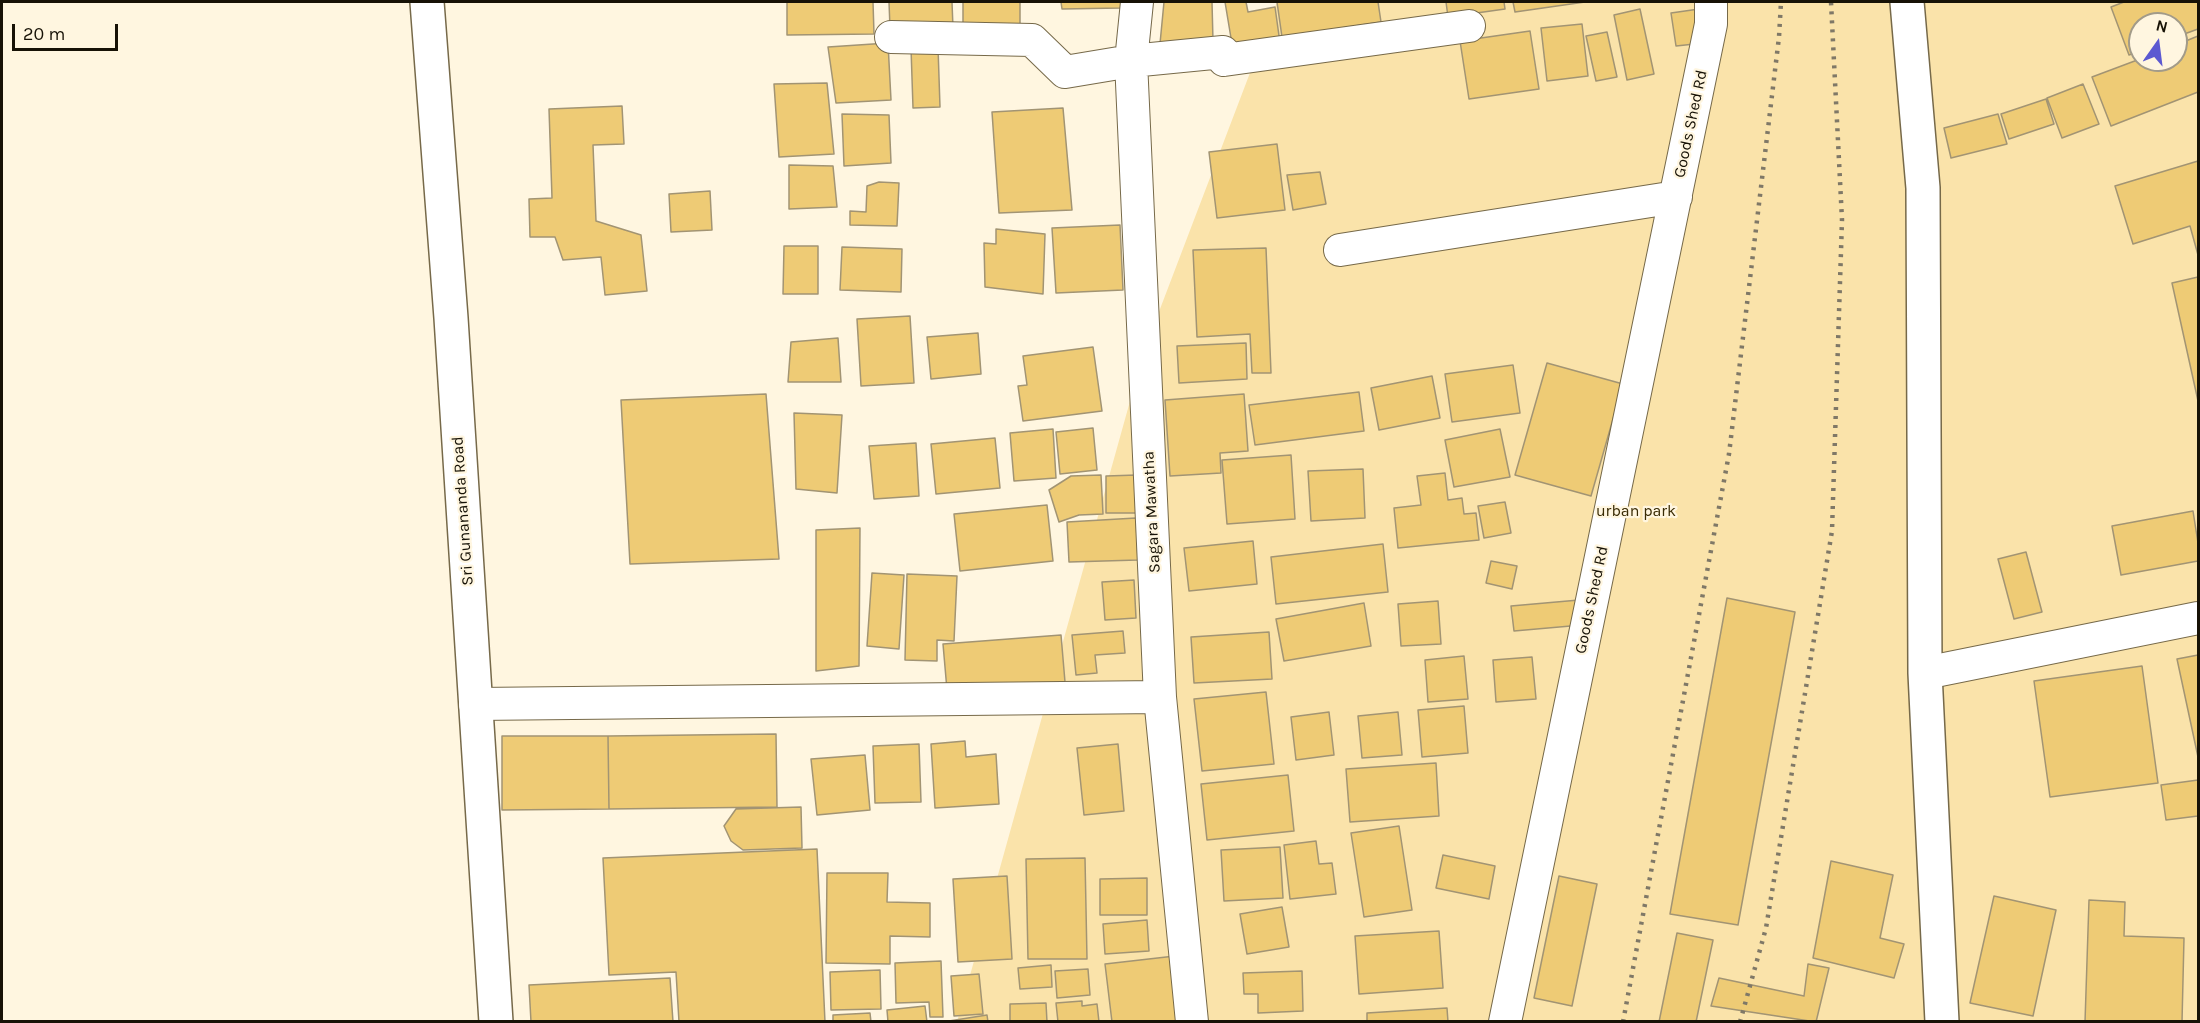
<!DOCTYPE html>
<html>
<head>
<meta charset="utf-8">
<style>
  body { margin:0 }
  #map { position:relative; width:2200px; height:1023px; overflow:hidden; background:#fff6e0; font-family:Karla,sans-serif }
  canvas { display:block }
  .frame { position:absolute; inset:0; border:3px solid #171206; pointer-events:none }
  .north { position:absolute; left:2128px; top:12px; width:60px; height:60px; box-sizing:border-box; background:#fff6e0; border:2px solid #a29b89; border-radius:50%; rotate:14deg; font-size:16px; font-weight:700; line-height:24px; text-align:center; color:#171206 }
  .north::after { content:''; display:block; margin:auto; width:21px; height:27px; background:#5c59d1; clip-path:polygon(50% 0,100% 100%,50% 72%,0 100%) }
  .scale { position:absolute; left:12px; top:24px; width:106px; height:27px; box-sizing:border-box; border:3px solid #171206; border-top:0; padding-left:8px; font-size:18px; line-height:21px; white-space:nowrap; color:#171206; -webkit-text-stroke:4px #fff6e0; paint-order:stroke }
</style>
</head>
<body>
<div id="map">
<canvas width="2200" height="1023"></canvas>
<div class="frame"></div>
<div class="north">N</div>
<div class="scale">20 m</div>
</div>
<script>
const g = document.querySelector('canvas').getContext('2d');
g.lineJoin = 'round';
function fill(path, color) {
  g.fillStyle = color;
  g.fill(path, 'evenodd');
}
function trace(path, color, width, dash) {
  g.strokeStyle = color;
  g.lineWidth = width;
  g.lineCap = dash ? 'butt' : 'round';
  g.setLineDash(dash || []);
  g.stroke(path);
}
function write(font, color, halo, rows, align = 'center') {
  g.font = font + ' Karla,sans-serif';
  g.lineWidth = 4.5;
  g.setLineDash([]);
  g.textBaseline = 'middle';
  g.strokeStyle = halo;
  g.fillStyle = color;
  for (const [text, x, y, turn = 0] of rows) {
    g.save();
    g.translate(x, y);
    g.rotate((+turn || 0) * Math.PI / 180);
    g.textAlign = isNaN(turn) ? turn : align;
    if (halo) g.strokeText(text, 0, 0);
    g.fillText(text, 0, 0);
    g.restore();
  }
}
const green = new Path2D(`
  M1277 2H2198V1021L957 1022 1144 351ZM2140 24H2176V60H2140Z`);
const building = new Path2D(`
  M787 2H873L874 34 787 35Z
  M889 2H952L953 28H890Z
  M963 2H1020V29H963Z
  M1061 2H1121V8L1062 9Z
  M1164 2H1212L1213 41 1159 54Z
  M1225 2H1246L1248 12 1275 7 1280 43 1233 50Z
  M1277 2H1378L1381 22 1282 37Z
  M1446 2H1504L1505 9 1448 17Z
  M1513 2H1585L1515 12Z
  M2124 2H2198V29L2176 37V24H2140V51L2129 55 2111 7Z
  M1640 9 1654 74 1627 80 1614 15Z
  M1699 9 1704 43 1676 46 1671 13Z
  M1582 24 1588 76 1547 81 1541 28Z
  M1530 31 1539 89 1469 99 1460 41Z
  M1607 32 1617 77 1596 81 1586 36Z
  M2198 36V92L2111 126 2092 77 2140 59 2176 60V45Z
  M888 43 891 100 836 103 828 47Z
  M938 47 940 107 913 108 911 48Z
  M827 83 834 154 779 157 774 84Z
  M2083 84 2099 124 2062 138 2047 98Z
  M2046 99 2054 124 2009 139 2001 114Z
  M622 106 624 144 593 145 596 221 641 235 647 291 605 295 601 257 563 260 555 237H530L529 199 552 198 549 109Z
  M1063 108 1072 210 999 213 992 112Z
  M842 114 889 115 891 163 844 166Z
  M1998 114 2007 144 1951 158 1944 128Z
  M1277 144 1285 210 1217 218 1209 152Z
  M2198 161V255L2190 226 2133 244 2115 186Z
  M789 165 833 166 837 207 789 209Z
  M1320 172 1326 204 1293 210 1287 175Z
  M879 182 899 183 897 226 850 225V211L866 212 867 186Z
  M710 191 712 230 671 232 669 194Z
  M1120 225 1123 290 1056 293 1052 228Z
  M996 229 1045 234 1043 294 985 287 984 243 996 244Z
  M784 246H818V294H783Z
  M842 247 902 249 901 292 840 290Z
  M1266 248 1271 373H1252L1250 334 1197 337 1193 250Z
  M2198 277V401L2172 283Z
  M910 316 914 383 861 386 857 319Z
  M978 333 981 374 931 379 927 337Z
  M838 338 841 382H788L791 342Z
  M1246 343 1247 379 1179 383 1177 346Z
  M1093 347 1102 411 1023 421 1018 386 1027 385 1023 356Z
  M1547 363 1623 384 1591 496 1515 475Z
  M1513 365 1520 413 1452 422 1445 374Z
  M1432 376 1440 418 1379 430 1371 388Z
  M1359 392 1364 431 1255 445 1249 405Z
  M766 394 779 559 630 564 621 400Z
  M1244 394 1248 451 1220 453 1221 473 1170 476 1165 400Z
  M794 413 842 415 837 493 796 489Z
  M1093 428 1097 470 1060 474 1056 432Z
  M1053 429 1056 478 1014 481 1010 433Z
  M1500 429 1510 477 1454 487 1445 440Z
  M995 438 1000 488 936 494 931 444Z
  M916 443 919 496 874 499 869 446Z
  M1291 455 1295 519 1227 524 1222 460Z
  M1363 469 1365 518 1311 521 1308 471Z
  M1445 473 1448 500 1462 498 1464 514 1476 513 1479 540 1398 548 1394 508 1421 505 1417 476Z
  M1101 475 1103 514 1079 515 1059 522 1049 490 1071 476Z
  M1137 475 1138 513H1106V476Z
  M1505 502 1511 533 1484 538 1478 506Z
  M1047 505 1053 561 960 571 954 514Z
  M2193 511 2198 543V561L2121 575 2112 526Z
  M1136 518 1138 560 1069 562 1067 522Z
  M860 528 859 666 816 671V530Z
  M1253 541 1257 584 1189 591 1184 548Z
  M1383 544 1388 592 1276 604 1271 557Z
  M2026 552 2042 612 2014 619 1998 559Z
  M1491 561 1517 566 1512 589 1486 583Z
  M872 573 904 575 899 649 867 646Z
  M907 574 957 576 954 641 937 640V661L905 660Z
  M1134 580 1136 618 1105 620 1102 582Z
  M1727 598 1795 612 1738 925 1670 914Z
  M1579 600 1582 625 1514 631 1511 606Z
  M1438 601 1441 644 1401 646 1398 604Z
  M1364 603 1371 646 1284 661 1276 619Z
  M1123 631 1125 653 1095 655 1097 673 1076 675 1072 635Z
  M1269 632 1272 679 1194 683 1191 637Z
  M1061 635 1065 682 947 690 943 644Z
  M2198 655V757L2177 659Z
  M1464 656 1468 699 1428 702 1425 660Z
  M1532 657 1536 699 1496 702 1493 660Z
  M2142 666 2158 783 2050 797 2034 681Z
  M1266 692 1274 764 1202 771 1194 699Z
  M1464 706 1468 753 1422 757 1418 710Z
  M1329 712 1334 755 1296 760 1291 717Z
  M1398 712 1402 755 1362 758 1358 716Z
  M776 734 777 807 609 809 608 736Z
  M502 736H608L609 809 502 810Z
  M965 741 966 757 996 754 999 804 935 808 931 744Z
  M919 744 921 802 875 803 873 746Z
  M1118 744 1124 811 1084 815 1077 748Z
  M865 755 870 810 817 815 811 759Z
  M1436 763 1439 816 1350 822 1346 769Z
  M1288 775 1294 831 1207 840 1201 784Z
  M2198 780V816L2166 820 2161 785Z
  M801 807 802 848 743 850 731 841 724 826 736 809Z
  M1399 826 1412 910 1364 917 1351 833Z
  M1316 841 1319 864 1332 863 1336 894 1290 899 1284 845Z
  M1280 847 1283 898 1224 901 1221 850Z
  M817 849 825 1022H679L676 972 609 975 603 858Z
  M1443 855 1495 866 1489 899 1436 888Z
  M1085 858 1087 959H1028L1026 859Z
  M1831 861 1893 875 1880 938 1904 944 1894 978 1813 958Z
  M827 873H888L887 902 930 903V937L890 936V964L826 963Z
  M1007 876 1012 959 958 962 953 879Z
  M1559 876 1597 884 1572 1006 1534 998Z
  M1147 878V915H1100V879Z
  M1994 896 2056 910 2033 1016 1970 1003Z
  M2089 900 2125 902 2124 936 2184 938 2182 1022H2085Z
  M1282 907 1289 947 1247 954 1240 914Z
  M1147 920 1149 951 1105 954 1103 924Z
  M1439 931 1443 988 1359 994 1355 936Z
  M1677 933 1713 940 1696 1022H1659Z
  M1175 956 1182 1022H1112L1105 964Z
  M941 961 943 1017H930L929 1002 896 1003 895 963Z
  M1808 964 1829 968 1816 1022 1711 1006 1719 978 1804 996Z
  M1051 965 1052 987 1020 989 1018 968Z
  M1088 969 1090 995 1057 998 1055 971Z
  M880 970 881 1009 831 1010 830 972Z
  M1302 971 1303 1011 1258 1013V994H1244L1243 973Z
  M979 974 983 1014 954 1016 951 976Z
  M670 978 673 1022H531L529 985Z
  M1082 1001V1006L1097 1004 1099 1022H1058L1056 1003Z
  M1046 1003 1047 1022H1010V1004Z
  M925 1006 927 1022H888L887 1010Z
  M1447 1008 1448 1022H1367V1013Z
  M870 1013 871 1022H833V1015Z
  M987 1015 988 1022H950L949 1021Z`);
const street = new Path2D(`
  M1137 2 1131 61 1160 697 1192 1022
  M891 37 1032 40 1065 72 1131 61 1223 52 1224 60 1469 26
  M1340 250 1676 197
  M1925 673 2198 618
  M475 704 1160 697
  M1505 1022 1711 24V2`);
const secondary = new Path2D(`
  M427 2 451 318 496 1022
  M1907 2 1923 188 1925 673 1942 1022`);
const rail = new Path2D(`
  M1623 1022 1729 454 1779 37 1781 2
  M1740 1022 1766 928 1832 531 1842 220 1831 2`);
const streetNames = [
  ["Goods Shed Rd",1691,124,-78],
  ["Sri Gunananda Road",463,511,-94],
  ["Sagara Mawatha",1152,512,-93],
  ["Goods Shed Rd",1592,600,-78]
];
const parkNames = [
  ["urban park",1636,511]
];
fill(green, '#fae3aa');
fill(building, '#eecb75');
trace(building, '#a29473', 1.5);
trace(street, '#766949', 34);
trace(secondary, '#766949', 36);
trace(street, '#fff', 32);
trace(secondary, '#fff', 33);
trace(rail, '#7f7867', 4.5, [3, 6]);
write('16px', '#171206', '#fff6e0', streetNames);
write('16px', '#392b04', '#fff6e0', parkNames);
</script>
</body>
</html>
